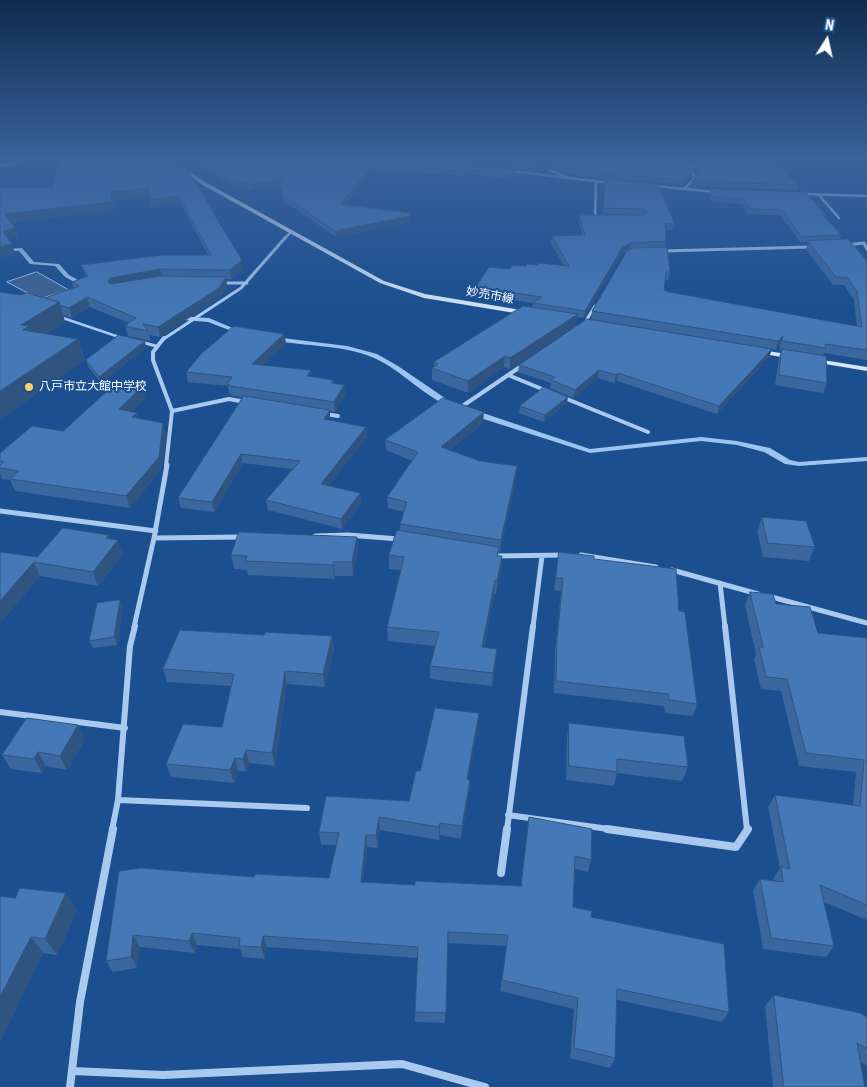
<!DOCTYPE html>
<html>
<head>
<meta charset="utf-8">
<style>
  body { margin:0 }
  #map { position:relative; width:867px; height:1087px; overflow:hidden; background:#1b4f8f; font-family:"Roboto Condensed",sans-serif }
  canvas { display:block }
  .north { position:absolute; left:802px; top:15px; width:50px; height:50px; -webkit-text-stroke:4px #1b4f8f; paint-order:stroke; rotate:10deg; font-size:14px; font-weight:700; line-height:20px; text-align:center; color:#fff }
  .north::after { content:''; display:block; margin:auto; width:18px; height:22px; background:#fff; clip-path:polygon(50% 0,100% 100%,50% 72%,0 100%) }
</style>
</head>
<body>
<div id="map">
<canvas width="867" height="1087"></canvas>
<div class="north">N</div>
</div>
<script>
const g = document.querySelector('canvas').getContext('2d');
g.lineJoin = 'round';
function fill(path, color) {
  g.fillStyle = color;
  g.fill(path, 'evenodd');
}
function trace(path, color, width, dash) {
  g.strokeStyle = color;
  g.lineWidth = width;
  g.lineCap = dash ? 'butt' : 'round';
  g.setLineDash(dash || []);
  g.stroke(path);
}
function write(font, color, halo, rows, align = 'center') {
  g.font = font + ' "Roboto Condensed","Noto Sans JP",sans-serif';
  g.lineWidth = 4;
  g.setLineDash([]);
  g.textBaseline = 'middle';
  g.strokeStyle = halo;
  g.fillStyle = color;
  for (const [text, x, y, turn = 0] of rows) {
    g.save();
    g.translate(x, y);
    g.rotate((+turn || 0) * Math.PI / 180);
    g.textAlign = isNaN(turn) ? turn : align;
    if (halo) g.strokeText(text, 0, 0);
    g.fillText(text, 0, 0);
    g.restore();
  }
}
const water = new Path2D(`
  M37 272 69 290 39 299 7 282Z`);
const stream = new Path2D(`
  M22 248 34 262 59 264 69 275 89 286 84 287 65 277 55 266 30 264 19 251H0V249Z
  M175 316 209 318 242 332 237 333 208 322 173 319V317Z
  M274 337 347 346 377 354 398 366 455 405 452 407C425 398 402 370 374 358 342 344 306 347 272 340V338Z
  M471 411H477L590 449 701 437 737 441 770 448 790 460 799 462 867 457V461L799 466 785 464 764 452 737 445 701 441 590 453 471 415Z`);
const laneFar1 = new Path2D(`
  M60 317 122 338`);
const lane = new Path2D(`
  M141 342 156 346`);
const streetFar5 = new Path2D(`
  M542 167 567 177
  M511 171 611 183
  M596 182 595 217H597
  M655 186 716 192
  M685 188 695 178 691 169 703 160
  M802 194 867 196
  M818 194 839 218
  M284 239 290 233`);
const streetFar4 = new Path2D(`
  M847 245 864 243 867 249
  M662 251 811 247
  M222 283H247
  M584 324 595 306
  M162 340 241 288 285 238`);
const streetFar3 = new Path2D(`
  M164 338 153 352V360L172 411 166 466
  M508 375 547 391
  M562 397 648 432
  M461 407 523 365
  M172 411 229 399 245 402
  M325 414 338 416`);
const streetFar2 = new Path2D(`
  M0 511 156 531
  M315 536 348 535 399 539
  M154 538 244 537
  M581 555 656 567
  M496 556 565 555
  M672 570 758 594
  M720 583 725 627
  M768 596 867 623
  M134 627 154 538 167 465
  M533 627 542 556`);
const streetFar1 = new Path2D(`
  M725 626 747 830
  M0 712 125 728
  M118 800 307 808
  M508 815 616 830
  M112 830 118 800 130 646 135 626
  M507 830 533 626`);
const street = new Path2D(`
  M607 829 736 847 748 829
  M501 873 507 829
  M72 1071 163 1075 402 1064 485 1087
  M70 1087 80 1002 113 829`);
const secondary = new Path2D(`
  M28 160H36L0 167V165Z
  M168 160H173L205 182 384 281 425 294 527 311 530 313 527 315 424 298 380 283 201 184Z
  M755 349 793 355 797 357 793 359 758 353 754 351Z
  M810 358 867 367V371L813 362 809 360Z`);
const wall = new Path2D(`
  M160 160 205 194 206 200 243 269 231 279H226L227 286 221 297 160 337 149 335 151 341 128 336 125 326 129 323 90 307 72 318 63 315 65 322 47 334 78 339 85 360 0 419 20 295 45 298 73 288 72 282 86 277 81 265 208 255 181 204 151 207 149 196 113 201 114 211 11 222 18 237 8 239 15 253 0 257V188H53L160 163Z
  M192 160H430L516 175 510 179 468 174 467 176 373 170 346 204 410 222 336 237 284 201 281 185 252 190 246 187 238 188 193 163Z
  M441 160H530L548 167V172Z
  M533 160H699L690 166 691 177 683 185 577 176V174H568Z
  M696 165 798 185 797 190 691 186 692 181 697 176 695 170Z
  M605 179 675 224 673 230H665L666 241 665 247 670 272 668 280H665L664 290 669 292 857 327 854 300 844 285H833L806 249 808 242H800L780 215 748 214 742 204 711 202 709 194 710 189 826 215V218L841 235 840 240 867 261V360L824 353 823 355 827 383 823 393 775 385 779 358 781 351H780V345L776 350 591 320 592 311 630 250 621 254 584 318 577 317 576 325 510 369 504 367 468 393 432 380V368L434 367V362L532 307 533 303 475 294 476 287 510 269 537 265 564 266 551 243 552 236 582 235 579 221V215H642L603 214Z
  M284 334 286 343 263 365 312 377 333 380 334 384 344 385 345 395 335 412 330 411V420L366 427 367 437 328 486 360 493 361 503 342 529 268 510 266 500 292 469 243 463 214 512 181 508 178 498 243 397 233 396 229 393 228 386 188 382 186 372Z
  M146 347 101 383 88 366 86 360Z
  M772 349 769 357 717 414 617 381 614 383 598 378 573 398 550 388 551 383 518 372 519 365Z
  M142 387 145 398 131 412 137 413 139 418 166 434 162 468 130 508 15 491 10 480 2 479 0 473V453L63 431Z
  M567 403 544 422 519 413 520 406Z
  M483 423 450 450 480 461 517 466 516 477 500 552 499 551 498 556H502L501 570 496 594H494L484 647 496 663 492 686 430 679V666L435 646 388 641 387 627 401 570 389 569V555L400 531V524L404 512 388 508 387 497 412 461 386 450 385 440Z
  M762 517 815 547 809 561 763 557 757 531Z
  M109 535 111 539 123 554 98 586 40 576 0 623V552L37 557Z
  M357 537 358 551 353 576H335L334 579 248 575 247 570 234 569 231 555Z
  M559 552 594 559 679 611 697 704 693 716 665 713 664 706 554 693 555 652 561 591 554 590Z
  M750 592 776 604 818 633 867 638V920L824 902 834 946 826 957 763 949 753 890 760 879 774 881 773 879 780 868 768 807 775 795 853 805 856 772 799 766 781 691 761 689 754 659 756 654 745 605Z
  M120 600 123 607 117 645 93 648 89 641Z
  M264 635 332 636 334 649 325 687 287 684 275 766 249 763 246 772 238 771 234 783 171 777 166 764 222 727 231 686 167 682 163 669Z
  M569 723 688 767 682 781 617 773 614 786 566 780 567 737Z
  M78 725 85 739 67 770 46 766 42 773 11 769 2 755Z
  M478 726 468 779 470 780 469 792 461 839 440 835 439 840 380 830 378 848 367 847 363 882 415 885 521 886 529 817 591 860 588 872 575 869 573 907 591 917 729 1012 722 1022 617 1000 615 1058 610 1068 570 1058 574 1009 500 991 507 946 448 943 445 1023 415 1022V1012L418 958 267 947 265 959 243 957 240 949 197 945 195 953 140 947 137 968 113 972 106 961 119 871 254 877 329 878 336 845H321L319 832 409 801 420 771Z
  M66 893 77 910 57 955 43 953 0 1042V896L15 898Z
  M774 995 867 1017V1066L860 1062 865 1087H773L765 1006Z`);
const shadedWall = new Path2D(`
  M693 160H699L688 167 689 162Z
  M372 165 373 170 342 209 341 204Z
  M516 170V175L510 179 511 174Z
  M692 172 691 177 683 185 684 180Z
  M280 179 281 185 252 190V185Z
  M245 182 246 187 238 188V183Z
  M148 188 150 196 113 201 114 211 8 223 5 214 111 192Z
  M179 196 181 204 151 207 150 199Z
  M410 216V222L336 237 335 231Z
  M15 228 18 237 6 240 3 231Z
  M631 243 630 250 621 254 584 318 585 311 622 248Z
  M12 244 15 253 0 257V247Z
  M242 260 243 269 231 279 230 270Z
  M160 269 162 279 111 291 108 282 110 278Z
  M226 277 227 286 221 297 160 337 158 327Z
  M87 297 90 307 72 318 69 308Z
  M59 302 65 322 35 342 31 351 21 325Z
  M578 314 576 325 510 369V358Z
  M284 334 286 343 254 374 252 364Z
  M783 336 780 345 776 350 778 341Z
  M78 339 85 360 0 419V391Z
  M145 341 146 347 101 383 99 377Z
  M772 349 769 357 717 414 719 406Z
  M505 356 504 367 468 393V381Z
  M311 370 312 379 307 376Z
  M599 370 598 378 573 398 575 390Z
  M618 373 617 381 614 383 616 375Z
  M344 385 345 395 335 412 334 402Z
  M142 387 145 398 123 420 119 409Z
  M568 397 567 403 544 422 545 415Z
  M330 410V419L325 428 324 419Z
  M484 412 483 423 441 457V447Z
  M137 413 140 424 132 417Z
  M163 423 166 434 162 468 130 508 126 496Z
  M366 427 367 437 322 494 321 484Z
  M241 454 243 463 214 512 212 502Z
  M517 466 516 477 500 552 501 540Z
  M360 493 361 503 342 529 341 519Z
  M109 535 113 546 118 540 123 554 98 586 93 572 106 538Z
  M357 537 358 551 353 576 352 562Z
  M502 556 501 570 496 594 497 581Z
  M34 562 40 576 0 623V601Z
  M333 562 335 576 334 579 333 565Z
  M495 580 494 594 481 660 482 647Z
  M120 600 123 607 117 645 114 637Z
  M332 636 334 649 325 687 323 674Z
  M497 649 496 663 492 686 493 673Z
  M285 671 287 684 275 766 272 753Z
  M479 713 478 726 466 792 467 779Z
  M78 725 85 739 67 770 60 756Z
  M246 750 249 763 246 772 243 759Z
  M38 752 46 766 42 773 34 759Z
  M235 758 238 771 234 783 230 770Z
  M470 780 469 792 461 839 462 826Z
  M379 817 380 830 378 848 376 835Z
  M440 823V835L439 840V827Z
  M366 835 367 847 362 894 361 882Z
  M66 893 77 910 57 955 45 939Z
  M192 933 197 945 195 953 189 941Z
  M133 935 140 947 137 968 131 957Z
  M263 936 267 947 265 959 261 947Z
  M31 937 43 953 0 1042V997Z`);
const building = new Path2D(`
  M59 160H156L162 164 160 160H173L189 172 200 191 205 194H202L242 260 230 270 160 269 110 278 108 282 111 284 160 276 226 277 219 288 158 327 143 324 148 331 125 326 136 318 87 297 69 308 60 305 59 302 45 298 79 286 72 282 88 276 81 265 162 255H211L179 196 150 199 148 188 111 192 112 202 5 214 15 228 3 231 12 244 0 247V188H53Z
  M195 160H430L516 170 511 174 468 169 467 171 372 165 341 204 410 213V216L335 231 283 195 280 179 252 185 245 182 238 183Z
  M483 160H530L548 167Z
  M546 160H693L689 162 692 172 684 180 578 171 580 169H568Z
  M702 160H773L798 185 692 181 699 174 696 165Z
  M605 179 658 184 675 224 665 223 666 241 631 243 622 248 585 311 533 303 542 297 476 287 489 267 510 269 513 265 526 266 527 264 537 265 538 263 569 266 552 236 585 235 579 215H644L647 212 644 209 604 208Z
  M710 189 805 192 826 215H823L841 235 802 237 782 210 749 209 743 199 712 197Z
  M848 239 867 261V350L825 344 826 348 782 341 783 336 778 341 592 311 627 251 632 248 667 247 670 272H666L664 290 669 292 862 327 857 292 847 277H836L808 241Z
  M0 292 20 295 27 293 59 302 21 325 29 326 23 330 78 339 0 391Z
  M523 306 578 314 510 358 505 356 468 381 432 368 438 364 434 362Z
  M587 319 772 349 719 406 618 373 616 375 599 370 575 390 551 380 555 377 519 365Z
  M234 326 284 334 252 364 311 370 307 376 333 380 331 383 344 385 334 402 231 386 227 384 232 377 186 372 201 354Z
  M119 335 145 341 99 377 86 360Z
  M782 349 826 356 827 383 779 375Z
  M115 384 142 387 119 409 137 413 132 417 163 423 159 457 126 496 10 479 19 471 0 468V465L4 462 0 461V453L32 426 63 431Z
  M544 387 568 397 545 415 520 406Z
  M244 396 330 410 324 419 366 427 321 484 360 493 341 519 266 500 300 461 241 454 212 502 178 498Z
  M443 398 484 412 441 447 480 461 517 466 501 540 400 524 407 502 387 497 418 452 385 440Z
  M762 517 806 521 815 547 768 543Z
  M63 528 109 535 106 538 118 540 93 572 34 562 0 601V552H1L37 557Z
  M397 530 499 547 497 556H502L497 581 495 580 482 647 497 649 493 673 430 666 439 632 387 627 404 557 389 555Z
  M239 532 357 537 352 562H333V565L245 561 247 556 231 555Z
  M559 552 594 556V559L676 569 679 611 685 612 697 704 669 700 668 694 556 681 557 639 563 578H556Z
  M750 592 773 594 776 604 810 607 818 633 867 638V905L820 885 834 946 771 938 760 879 783 882 781 867 790 869 775 795 860 806 864 760 806 753 787 679 766 677 759 647H763Z
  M120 600 114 637 89 641 97 603Z
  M180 630 264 635 266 632 332 636 323 674 285 671 272 753 246 750 243 759 235 758 230 770 166 764 183 724 222 727 234 674 163 669Z
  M435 708 479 713 467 779 470 780 462 826 440 823 439 827 379 817 376 835H366L361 882 415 885V881L521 886 529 817 592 829 591 860 575 856 573 907 592 911 591 917 724 944 729 1012 617 989 615 1058 574 1048 578 998 502 980 508 935 448 932 446 1013 415 1012 418 947 263 936 261 947 239 946 240 938 192 933 189 941 133 935 131 957 106 961 119 871 141 868 254 877 255 874 329 878 339 833 319 832 326 796 409 801 416 771H420Z
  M27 718 78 725 60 756 38 752 34 759 2 755Z
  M569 723 684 736 688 767 617 759V772L569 766Z
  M20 888 66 893 45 939 31 937 0 997V896L15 898Z
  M774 995 860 1013 867 1017V1049L857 1043 865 1087H784Z`);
const markers = [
  [29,387,5,"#ffd166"]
];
const farStreetnames = [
  ["妙売市線",490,296,10]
];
const farPoinames = [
  ["八戸市立大館中学校",39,387]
];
fill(water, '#3c6290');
trace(water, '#9cc4f0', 1);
fill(stream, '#9cc4f0');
trace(laneFar1, '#a9c9ee', 2.5);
trace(lane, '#a9c9ee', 3);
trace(streetFar5, '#a9c9ee', 2.5);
trace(streetFar4, '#a9c9ee', 3);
trace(streetFar3, '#a9c9ee', 4);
trace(streetFar2, '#a9c9ee', 5);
trace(streetFar1, '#a9c9ee', 6);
trace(street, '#a9c9ee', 8);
fill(secondary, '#d6e6fa');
fill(wall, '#3a679d');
fill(shadedWall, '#305480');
fill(building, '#4478b7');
trace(building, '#305480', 1);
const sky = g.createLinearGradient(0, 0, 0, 312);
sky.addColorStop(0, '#0f2b4f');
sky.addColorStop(0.51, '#39639b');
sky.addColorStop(1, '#39639b00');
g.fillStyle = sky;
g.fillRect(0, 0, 867, 312);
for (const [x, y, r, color] of markers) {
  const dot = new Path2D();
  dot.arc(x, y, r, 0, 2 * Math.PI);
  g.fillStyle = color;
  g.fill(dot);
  trace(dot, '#1b4f8f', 2);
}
write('12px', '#fff', '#1b4f8f', farStreetnames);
write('12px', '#fff', '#1b4f8f', farPoinames, 'left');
</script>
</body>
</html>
